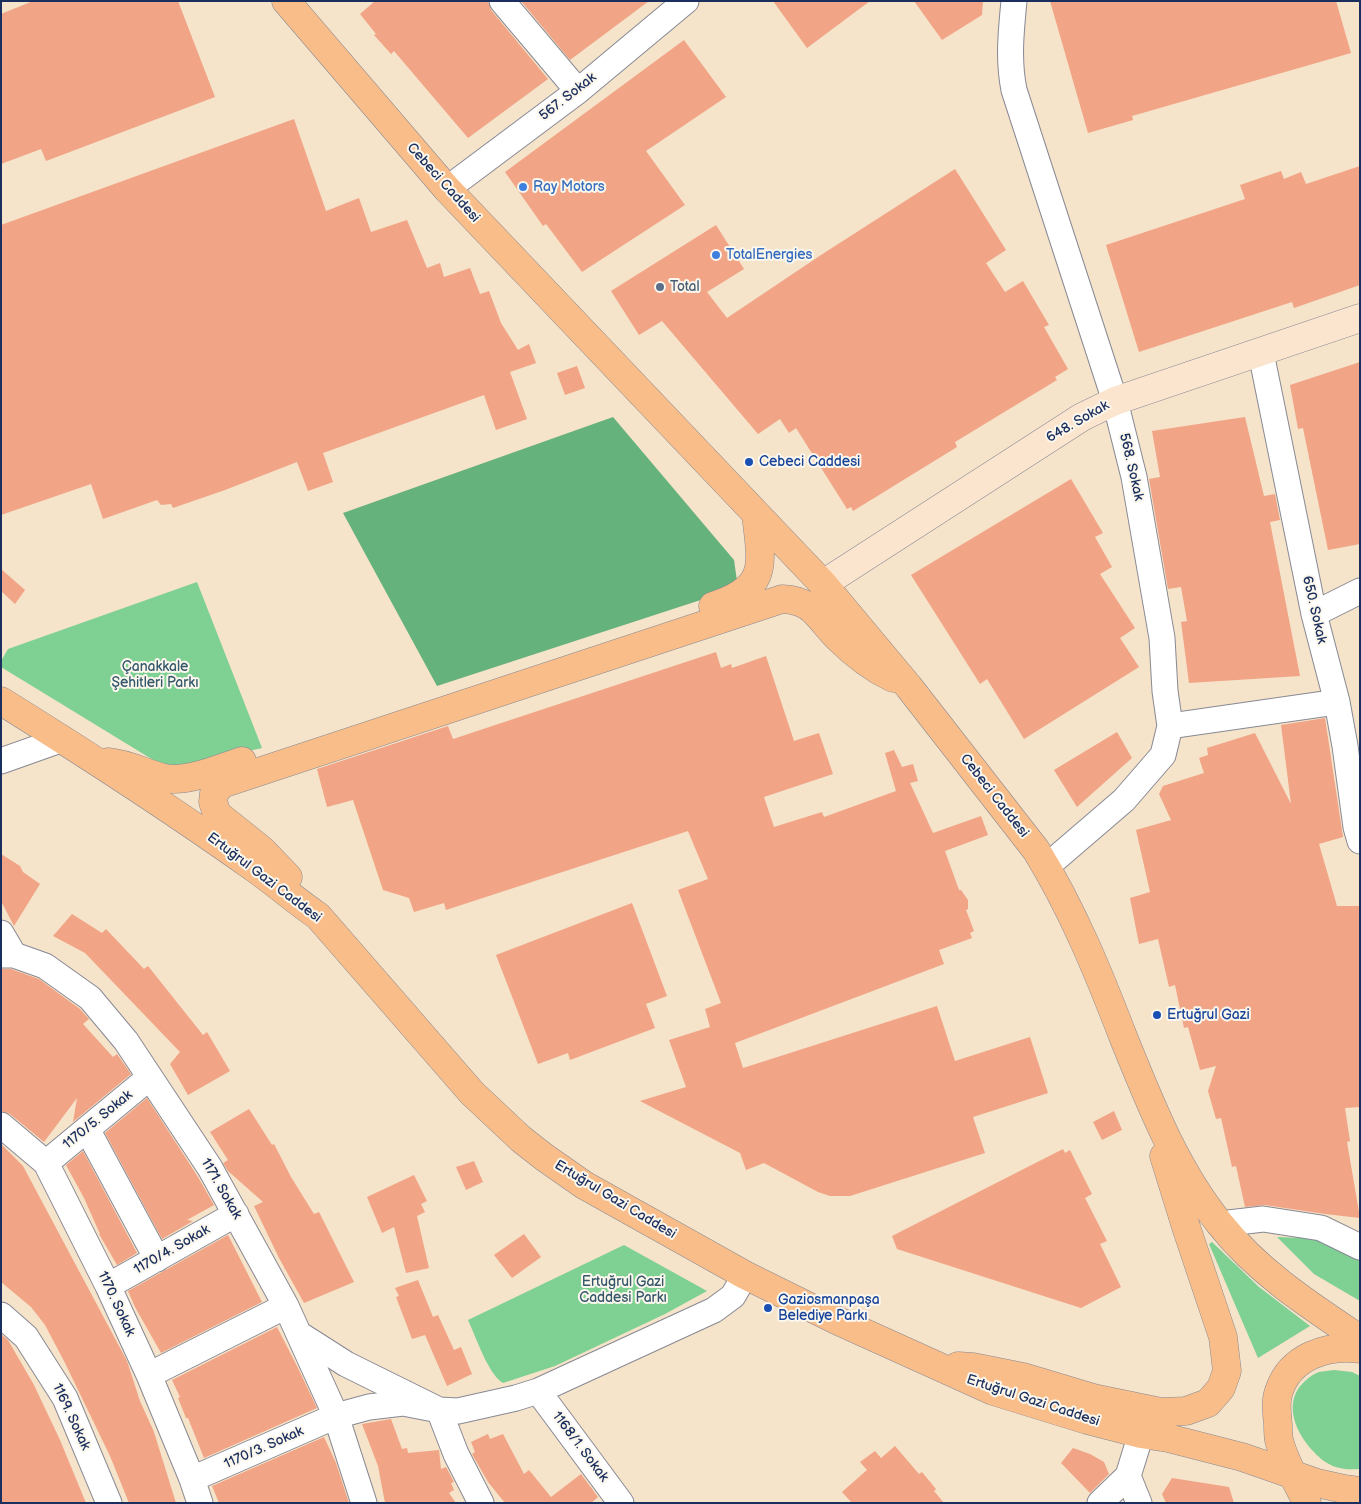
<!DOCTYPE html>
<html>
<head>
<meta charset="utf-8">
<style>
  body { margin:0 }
  #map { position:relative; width:1361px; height:1504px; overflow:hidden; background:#f5e3ca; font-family:"Balsamiq Sans",sans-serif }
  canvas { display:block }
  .frame { position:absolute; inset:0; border:2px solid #1b2f5e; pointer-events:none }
</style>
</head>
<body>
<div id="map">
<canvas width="1361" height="1504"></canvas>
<div class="frame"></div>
</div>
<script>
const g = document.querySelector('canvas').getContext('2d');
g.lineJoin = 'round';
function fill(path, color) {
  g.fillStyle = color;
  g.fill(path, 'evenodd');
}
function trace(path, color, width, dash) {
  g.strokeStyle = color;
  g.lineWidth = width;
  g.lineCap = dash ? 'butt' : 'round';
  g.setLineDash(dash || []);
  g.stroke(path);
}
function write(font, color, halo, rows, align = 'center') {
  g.font = font + ' "Balsamiq Sans",sans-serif';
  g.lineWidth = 4;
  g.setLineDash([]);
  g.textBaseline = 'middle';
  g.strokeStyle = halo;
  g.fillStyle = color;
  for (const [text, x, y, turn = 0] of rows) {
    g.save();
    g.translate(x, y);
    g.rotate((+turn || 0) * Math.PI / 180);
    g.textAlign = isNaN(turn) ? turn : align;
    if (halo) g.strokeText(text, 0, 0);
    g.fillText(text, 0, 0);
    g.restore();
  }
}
const green = new Path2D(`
  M197 582 262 748 168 769 1 667V661L8 649Z
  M1277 1237 1329 1239 1360 1252V1301L1314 1274Z
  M1212 1242 1259 1287 1310 1326 1258 1358 1209 1244Z
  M624 1245 707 1291 665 1314 555 1366 503 1383C488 1374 476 1337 468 1320Z
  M1334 1370 1352 1372 1360 1376V1469C1354 1469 1346 1470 1340 1468 1331 1467 1320 1459 1314 1452 1297 1435 1282 1404 1303 1383 1307 1379 1313 1374 1319 1372 1324 1371 1329 1371 1334 1370Z`);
const forest = new Path2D(`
  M613 417 734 560 737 581 719 594 437 686 343 513Z`);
const building = new Path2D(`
  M33 1H178L215 97 46 161 41 149 1 164V14Z
  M375 1H488L491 10 548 79 468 138 394 51 391 54 374 35 376 34 360 14Z
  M521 1H649L570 60Z
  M773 1H870L807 48Z
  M914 1H983L982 15 942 40Z
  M1050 1H1336L1351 53 1132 116 1133 120 1088 133Z
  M684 40 726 97 646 151 685 205 582 272 546 224 543 226 505 172Z
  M294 119 326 211 359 198 371 232 407 220 427 268 440 263 444 277 470 268 480 294 489 291 501 323 518 350 529 344 536 363 510 372 527 419 496 430 484 395 323 453 333 482 308 491 297 462 225 490 173 508 171 504 161 505 157 500 103 519 91 484 1 515V225Z
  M1360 166V285L1294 308 1292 302 1139 352 1106 245 1245 199 1240 185 1281 171 1284 179 1301 172 1306 184Z
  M955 169 1006 250 986 263 1005 292 1023 281 1049 325 1044 327 1068 369 1055 377 1057 380 955 442 957 447 853 511 851 507 847 509 796 428 789 433 780 419 758 434 662 321 639 335 611 291 716 225 744 269 707 292 727 318 821 255Z
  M1360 362V544L1328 550 1303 428 1298 429 1290 385Z
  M577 366 585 388 565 395 557 373Z
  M1245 417 1264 496 1275 494 1280 520 1270 522 1300 676 1189 683 1181 622 1187 621 1181 587 1168 589 1149 479 1160 477 1152 431Z
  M1071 479 1103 533 1095 537 1112 567 1100 574 1135 628 1120 638 1139 667 1024 739 987 679 980 684 911 575Z
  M1 569 25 590 15 604 1 591Z
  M716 652 721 668 731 664 732 668 766 656 794 741 819 733 833 774 764 797 774 827 822 812 824 817 896 791 885 753 894 750 902 767 913 764 918 781 910 783 933 833 981 816 988 835 945 851 959 890H961L968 900V909L966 910 974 931 970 933 972 938 939 950 944 964 735 1043 743 1068 937 1006 955 1061 1030 1037 1048 1093 973 1117 985 1153 850 1196H830L818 1192 764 1163 746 1170 740 1153 640 1101 686 1087 669 1040 710 1027 705 1009 721 1003 678 890 708 879 688 831 446 910 444 903 414 912 409 898 383 890 353 800 327 807 317 769 448 726 453 739Z
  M1325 718 1343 837 1319 844 1337 906H1360V1107L1345 1108 1350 1141 1347 1142 1360 1218 1325 1214 1265 1205 1245 1207 1236 1166 1232 1167 1221 1118 1216 1119 1208 1091 1216 1066 1200 1070 1188 1027 1184 1028 1175 985 1169 987 1158 939 1139 944 1130 898 1150 892 1136 830 1171 820 1159 794 1163 786 1204 773 1199 758 1208 755 1207 748 1255 733 1291 804 1281 725Z
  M1117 732 1132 758 1077 807 1054 770Z
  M1 854 20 866 23 872 40 884 14 926 1 901Z
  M632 903 667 996 646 1004 655 1028 570 1060 568 1053 538 1064 496 955Z
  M72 914 102 933 106 929 144 969 148 966 203 1035 207 1032 230 1071 188 1095 170 1064 180 1052 85 953 53 936Z
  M1 969H11L39 979 80 1009 89 1019 83 1024 113 1057 117 1054 131 1074 73 1122 77 1098 44 1142 10 1114 1 1111Z
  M147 1098 198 1177 214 1205 187 1220 193 1221 162 1239 105 1133Z
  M249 1109 272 1145 274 1144 291 1177 314 1214 319 1212 354 1282 304 1303 279 1258 254 1206 263 1202 228 1171 223 1163 228 1160 210 1132Z
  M1114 1111 1122 1130 1102 1140 1093 1122Z
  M1 1144 23 1166 127 1361 140 1401 154 1432 176 1503H129L110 1456 65 1363 45 1325 31 1307 1 1282Z
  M1063 1149 1065 1153 1070 1150 1092 1194 1085 1198 1107 1241 1100 1244 1121 1287 1081 1308 897 1249 892 1236Z
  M83 1151 137 1253 117 1265 99 1234H100L84 1198 66 1165Z
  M474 1161 483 1182 466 1190 456 1167Z
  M414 1175 427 1201 421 1204 425 1212 417 1216 429 1268 406 1273 394 1227 382 1233 367 1197Z
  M524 1234 541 1257 512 1278 494 1255Z
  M228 1235 262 1302 161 1353 135 1307 128 1291Z
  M418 1280 433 1317 438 1315 454 1350 461 1347 472 1374 447 1386 425 1335 412 1339 396 1297 399 1296 395 1288Z
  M277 1327 298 1368 317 1408 204 1458 188 1418H186L178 1398 180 1397 172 1380Z
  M1 1334 8 1340 34 1385 60 1440 86 1503H1Z
  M391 1419 402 1449 407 1448 408 1453 439 1450 441 1469 446 1467 454 1482 451 1483 454 1490 449 1493 456 1503H385L378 1466 362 1424Z
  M488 1434 490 1439 503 1434 524 1474 529 1470 551 1497 581 1474 598 1497 591 1503H505L488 1482 472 1454 475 1452 471 1442Z
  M324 1437 336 1463 349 1503H219L212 1486Z
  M895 1446 919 1474 922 1472 936 1489 934 1491 944 1503H852L842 1492 867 1470 860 1462 875 1451 881 1458Z
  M1073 1448 1090 1454 1104 1462 1109 1474 1090 1493 1061 1463Z
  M1172 1478 1229 1487 1234 1503H1166L1162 1494Z`);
const street = new Path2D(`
  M502 1 578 91
  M1014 1C1011 32 1008 60 1014 90L1115 401 1134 477 1162 638 1165 691 1170 726 1163 755 1124 800 1046 867
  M447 189 578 91 686 1
  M1314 614 1360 591
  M1337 702 1345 746 1356 827 1360 841
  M1170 726 1337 702 1314 614 1261 353
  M1 761 63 739
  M1 933 14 955
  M1 955H14L45 966 90 998 126 1041 210 1168 286 1306 336 1416 364 1503
  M1 1125 46 1163 108 1286 149 1375 192 1479 200 1503
  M87 1129 157 1259
  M46 1163 150 1077
  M1220 1224 1263 1219 1321 1228 1360 1247
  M108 1286 236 1214
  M1 1315 26 1337 65 1398 109 1503
  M299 1334 346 1364 439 1410 456 1454 481 1503
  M149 1375 286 1306
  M538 1391 621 1503
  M1128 1476 1139 1503
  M192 1479 336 1416 369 1407 403 1403 439 1410 458 1411 516 1398 538 1391 714 1310 733 1296 745 1275
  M1100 1503 1128 1476 1141 1434`);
const secondary = new Path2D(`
  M823 584 1082 417 1115 401 1360 318`);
const primary = new Path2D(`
  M286 1 447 189 823 584 909 687 1036 850C1073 910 1099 974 1124 1039 1150 1103 1176 1170 1220 1224 1258 1272 1309 1305 1360 1339
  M713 606C769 588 762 565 756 515
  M1 701C88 755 174 811 257 870 278 885 297 902 318 916L472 1093 521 1139 544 1157 584 1185 745 1275 836 1320 993 1391 1087 1420 1141 1434 1168 1438 1242 1457 1317 1483 1344 1489 1360 1491
  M108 762C129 764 144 773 164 778 187 783 220 768 242 761
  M288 877 262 850 217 814 213 802 214 793 222 784 782 599C813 600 818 618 837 637 853 653 872 668 893 678
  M958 1366 973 1367 1023 1377 1093 1398 1161 1412 1186 1411 1208 1403 1221 1388 1227 1371 1223 1337 1187 1230 1164 1156
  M1307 1503C1298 1484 1284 1461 1279 1440 1278 1435 1278 1430 1278 1425 1277 1414 1275 1401 1279 1391 1290 1357 1327 1344 1360 1349`);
const markers = [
  [523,187,5,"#3f7fe0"],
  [716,255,5,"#3f7fe0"],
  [660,287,5,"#5c6f8a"],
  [749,462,5,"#1a4fb4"],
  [1157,1015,5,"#1a4fb4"],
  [768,1308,5,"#1a4fb4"]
];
const streetNames = [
  ["567. Sokak",568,97,-38],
  ["Cebeci Caddesi",443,183,48],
  ["648. Sokak",1078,422,-30],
  ["568. Sokak",1131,467,77],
  ["650. Sokak",1314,610,77],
  ["Cebeci Caddesi",994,796,52],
  ["Ertuğrul Gazi Caddesi",264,878,37],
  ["1170/5. Sokak",98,1120,-39],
  ["1171. Sokak",221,1189,60],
  ["Ertuğrul Gazi Caddesi",615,1200,31],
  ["1170/4. Sokak",172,1250,-30],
  ["1170. Sokak",116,1304,65],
  ["Ertuğrul Gazi Caddesi",1033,1401,18],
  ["1169. Sokak",71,1417,65],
  ["1168/1. Sokak",580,1447,53],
  ["1170/3. Sokak",264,1448,-24]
];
const shopNames = [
  ["Ray Motors",533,187],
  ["TotalEnergies",726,255]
];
const serviceNames = [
  ["Total",670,287]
];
const transitNames = [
  ["Cebeci Caddesi",759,462],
  ["Ertuğrul Gazi",1167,1015],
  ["Gaziosmanpaşa",778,1300],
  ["Belediye Parkı",778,1316]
];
const parkNames = [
  ["Çanakkale",155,667],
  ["Şehitleri Parkı",155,683],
  ["Ertuğrul Gazi",623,1282],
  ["Caddesi Parkı",623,1298]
];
fill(green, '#7ed093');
fill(forest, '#66b27d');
fill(building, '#f1a486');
trace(street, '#888994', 27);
trace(secondary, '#888994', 29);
trace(primary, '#888994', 29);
trace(street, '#fff', 25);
trace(secondary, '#fce5cf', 28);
trace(primary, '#f8bd88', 28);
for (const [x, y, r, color] of markers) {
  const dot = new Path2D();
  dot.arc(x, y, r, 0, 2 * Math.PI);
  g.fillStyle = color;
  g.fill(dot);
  trace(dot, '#fbf7ec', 2);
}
write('14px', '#1b2f5e', '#fbf7ec', streetNames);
write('14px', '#366cbe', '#fbf7ec', shopNames, 'left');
write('14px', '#4e5e75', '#fbf7ec', serviceNames, 'left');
write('14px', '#164399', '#fbf7ec', transitNames, 'left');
write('14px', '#34576b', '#fbf7ec', parkNames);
</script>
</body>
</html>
